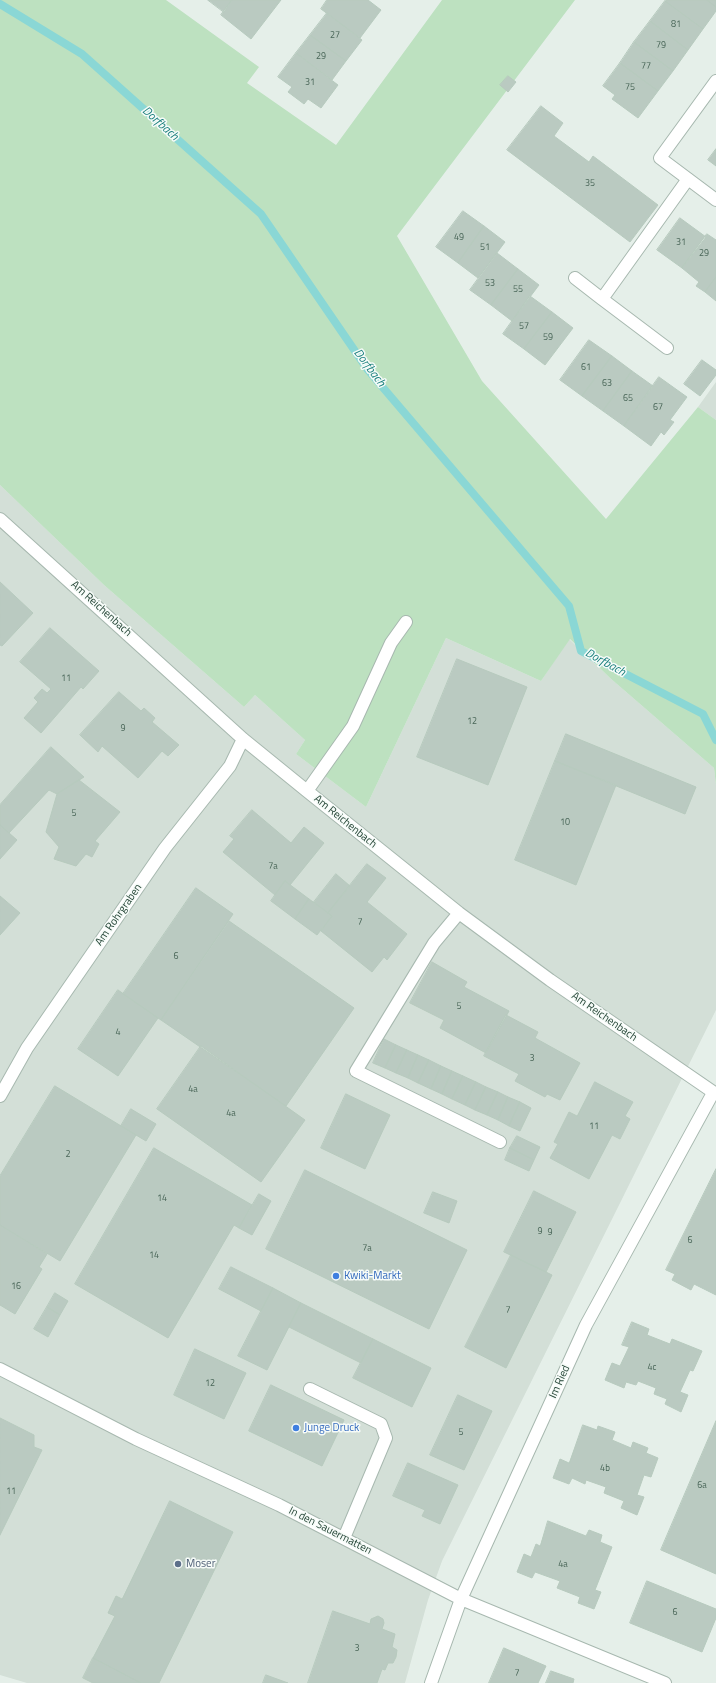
<!DOCTYPE html>
<html>
<head>
<meta charset="utf-8">
<style>
  body { margin:0 }
  canvas { display:block; background:#e5efe9 }
</style>
</head>
<body>
<canvas width="716" height="1683"></canvas>
<script>
const g = document.querySelector('canvas').getContext('2d');
g.lineJoin = 'round';
function fill(path, color) {
  g.fillStyle = color;
  g.fill(path, 'evenodd');
}
function trace(path, color, width, dash) {
  g.strokeStyle = color;
  g.lineWidth = width;
  g.lineCap = dash ? 'butt' : 'round';
  g.setLineDash(dash || []);
  g.stroke(path);
}
function write(font, color, halo, rows, align = 'center') {
  g.font = font + ' "Titillium Web",sans-serif';
  g.lineWidth = 3;
  g.setLineDash([]);
  g.textBaseline = 'middle';
  g.strokeStyle = halo;
  g.fillStyle = color;
  for (const [text, x, y, turn = 0] of rows) {
    g.save();
    g.translate(x, y);
    g.rotate((+turn || 0) * Math.PI / 180);
    g.textAlign = isNaN(turn) ? turn : align;
    if (halo) g.strokeText(text, 0, 0);
    g.fillText(text, 0, 0);
    g.restore();
  }
}
const built = new Path2D(`
  M716 382V420L698 407Z
  M0 485 104 585 244 707 255 695 305 740 296 754 366 807 446 638 541 681 569 639 610 678 714 768 716 785V1010L442 1561 428 1600 405 1683H27L0 1675Z`);
const green = new Path2D(`
  M0 0H166L259 67 247 83 336 145 442 0H575L397 236 482 381 606 519 698 407 716 420V785L714 768 610 678 570 639 541 681 446 638 366 807 296 754 305 740 255 695 244 707 104 585 0 485Z`);
const stream = new Path2D(`
  M0 4 82 54 261 214 368 370 569 606 581 651 703 714 716 740`);
const building = new Path2D(`
  M208 0H232L224 12Z
  M232 0H281L251 39 221 15Z
  M327 0H368L381 10 360 38 321 9Z
  M666 0H707L716 7V11L703 29 665 1Z
  M707 0H716V7Z
  M665 1 703 29 688 50 650 21Z
  M327 13 362 40 346 61 310 35Z
  M650 21 688 50 673 71 634 42Z
  M310 35 346 61 332 80 296 53Z
  M634 42 673 71 658 91 620 63Z
  M296 53 338 85 321 108 308 99 304 104 288 92 292 87 278 77Z
  M620 63 658 91 638 118 612 99 615 95 603 86Z
  M508 76 516 82 508 92 500 85Z
  M541 106 563 123 554 136 589 162 593 156 658 205 630 242 507 150Z
  M716 149V166L708 160Z
  M463 211 484 226 458 263 436 247Z
  M680 218 706 237 682 268 657 250Z
  M484 226 505 242 478 278 458 263Z
  M707 234 716 240V277L705 292 696 286 699 282 682 268Z
  M497 253 518 269 491 305 470 290Z
  M518 269 539 285 512 321 491 305Z
  M716 277V301L705 292Z
  M530 296 552 312 524 349 503 334Z
  M552 312 573 328 545 365 524 349Z
  M589 340 612 356 582 396 560 380Z
  M612 356 632 371 603 411 582 396Z
  M702 360 716 370V375L700 396 684 384Z
  M632 371 653 386 624 426 603 411Z
  M659 377 687 397 670 420 674 422 664 435 661 432 651 446 624 426Z
  M0 582 33 613 2 646 0 645Z
  M50 628 99 671 83 689 81 687 41 733 24 718 38 702 34 698 42 689 47 693 51 689 20 662Z
  M457 659 527 687 488 785 417 757Z
  M119 692 141 711 144 708 155 718 152 722 179 745 168 756 162 751 138 778 102 746 98 752 80 735Z
  M566 734 696 787 685 814 555 761Z
  M51 747 84 777 57 794 49 790 9 833 0 825V805Z
  M555 761 616 785 576 885 515 860Z
  M79 780 120 812 95 841 99 844 92 857 86 854 76 866 54 859 59 847 46 832 57 794Z
  M252 810 291 843 304 827 324 843 290 885 285 881 275 895 223 852 234 839 230 836Z
  M0 825 17 840 0 859Z
  M367 864 386 878 367 902 407 934 387 960 384 957 372 972 321 931 332 916 328 913Z
  M336 874 350 886 328 913 314 902Z
  M285 881 309 899 295 919 271 901Z
  M196 888 233 914 161 1020 123 994Z
  M0 896 20 913 0 935Z
  M309 899 332 916 317 935 295 919Z
  M229 921 354 1008 286 1106 161 1020Z
  M432 962 467 982 464 987 509 1011 486 1053 440 1028 444 1020 410 1003Z
  M118 990 158 1018 118 1076 78 1049Z
  M506 1015 538 1032 535 1038 580 1063 560 1100 547 1094 545 1097 515 1081 519 1074 484 1056Z
  M384 1039 396 1045 385 1068 373 1063Z
  M396 1045 407 1050 396 1073 385 1068Z
  M201 1046 305 1120 261 1182 157 1109Z
  M407 1050 418 1055 408 1078 396 1073Z
  M418 1055 429 1060 418 1083 408 1078Z
  M429 1060 441 1066 431 1089 418 1083Z
  M441 1066 452 1071 442 1094 431 1089Z
  M452 1071 463 1076 452 1099 442 1094Z
  M463 1076 476 1082 465 1105 452 1099Z
  M476 1082 486 1087 475 1110 465 1105Z
  M595 1082 633 1102 625 1116 630 1119 620 1139 612 1135 589 1179 550 1158 558 1144 554 1142 569 1112 577 1116Z
  M55 1086 136 1135 60 1261 0 1225V1176Z
  M486 1087 498 1092 487 1115 475 1110Z
  M498 1092 508 1097 498 1120 487 1115Z
  M346 1094 390 1115 365 1169 321 1148Z
  M508 1097 520 1102 509 1126 498 1120Z
  M520 1102 531 1108 520 1131 509 1126Z
  M131 1109 156 1124 146 1141 121 1126Z
  M517 1136 540 1147 534 1160 510 1148Z
  M154 1148 252 1205 239 1228 234 1225 168 1338 75 1284Z
  M510 1148 534 1160 529 1171 505 1160Z
  M716 1169V1295L694 1284 691 1290 672 1280 675 1274 666 1270Z
  M305 1170 467 1250 429 1329 266 1249Z
  M534 1191 576 1212 546 1272 504 1252Z
  M433 1192 457 1201 449 1223 424 1213Z
  M259 1194 271 1201 252 1235 239 1228Z
  M0 1225 47 1254 39 1267 42 1269 15 1314 0 1305Z
  M511 1255 552 1275 506 1368 465 1347Z
  M231 1267 273 1288 261 1311 219 1289Z
  M273 1288 301 1303 267 1370 238 1356Z
  M55 1293 68 1301 60 1315 47 1307Z
  M301 1303 373 1339 361 1363 289 1327Z
  M47 1307 60 1315 48 1337 34 1329Z
  M632 1322 649 1329 647 1335 670 1344 672 1339 702 1351 693 1371 690 1370 680 1392 688 1395 681 1412 665 1404 667 1399 654 1394 656 1388 638 1381 636 1385 626 1382 624 1388 605 1380 612 1363 620 1366 629 1347 622 1345Z
  M373 1339 431 1368 412 1407 353 1378Z
  M195 1349 246 1373 224 1419 174 1395Z
  M271 1385 344 1420 322 1466 249 1431Z
  M458 1395 492 1411 464 1470 430 1455Z
  M0 1418 34 1435V1447L42 1450 0 1535Z
  M716 1421V1574L661 1550Z
  M583 1425 597 1430 598 1426 615 1432 612 1440 631 1448 633 1442 648 1448 646 1453 658 1458 651 1477 644 1475 637 1495 644 1497 637 1515 621 1508 624 1501 604 1493 606 1487 586 1480 585 1484 572 1478 569 1484 553 1478 560 1459 569 1463Z
  M408 1463 458 1485 440 1524 422 1516 425 1510 393 1496Z
  M170 1501 233 1532 159 1683H141L93 1658 115 1616 108 1613 116 1596 122 1599Z
  M548 1521 586 1536 589 1530 602 1535 600 1542 612 1547 595 1590 601 1592 594 1609 578 1603 580 1597 557 1588 560 1581 535 1572 532 1578 517 1572 524 1554 531 1557 536 1544 540 1546Z
  M647 1581 716 1609V1618L702 1652 630 1623Z
  M333 1611 370 1624 371 1619 378 1616 383 1619 384 1623 382 1629 395 1634 392 1647 397 1650 396 1657 393 1663H388L385 1670 382 1669 377 1683H308Z
  M504 1648 546 1666 538 1683H489Z
  M93 1658 141 1683H93L83 1678Z
  M551 1671 574 1679 573 1683H546Z
  M266 1675 288 1683H263Z`);
const minor = new Path2D(`
  M716 81 660 158 716 200
  M575 278 602 299 688 179
  M602 299 667 348
  M0 519 243 739 307 791 459 913 550 980 716 1094
  M307 791 353 726 391 643 406 622
  M459 913 434 943 356 1071 500 1142
  M0 1096 27 1048 165 848 230 766 243 739
  M0 1369 136 1439 279 1505 461 1599 665 1683
  M310 1389 381 1424 386 1438 344 1538
  M431 1683 461 1599 586 1325 713 1093`);
const markers = [
  [336,1276,4,"#3f7fe0"],
  [296,1428,4,"#3f7fe0"],
  [178,1564,4,"#5c6f8a"]
];
const numberNames = [
  ["81",676,25],
  ["27",335,36],
  ["79",661,46],
  ["29",321,57],
  ["77",646,67],
  ["31",310,83],
  ["75",630,88],
  ["35",590,184],
  ["49",459,238],
  ["31",681,243],
  ["51",485,248],
  ["29",704,254],
  ["53",490,284],
  ["55",518,290],
  ["57",524,327],
  ["59",548,338],
  ["61",586,368],
  ["63",607,384],
  ["65",628,399],
  ["67",658,408],
  ["11",66,679],
  ["12",472,722],
  ["9",123,729],
  ["5",74,814],
  ["10",565,823],
  ["7a",273,867],
  ["7",360,923],
  ["6",176,957],
  ["5",459,1007],
  ["4",118,1033],
  ["3",532,1059],
  ["4a",193,1090],
  ["4a",231,1114],
  ["11",594,1127],
  ["2",68,1155],
  ["14",162,1199],
  ["9",540,1232],
  ["9",550,1233],
  ["6",690,1241],
  ["7a",367,1249],
  ["14",154,1256],
  ["16",16,1287],
  ["7",508,1311],
  ["4c",652,1368],
  ["12",210,1384],
  ["5",461,1433],
  ["4b",605,1469],
  ["6a",702,1486],
  ["11",11,1492],
  ["4a",563,1565],
  ["6",675,1613],
  ["3",357,1649],
  ["7",517,1674]
];
const streetNames = [
  ["Am Reichenbach",101,609,42],
  ["Am Reichenbach",345,822,39],
  ["Am Rohrgraben",119,915,-55],
  ["Am Reichenbach",604,1017,35],
  ["Im Ried",560,1382,-66],
  ["In den Sauermatten",330,1531,27]
];
const shopNames = [
  ["Kwiki-Markt",344,1276],
  ["Junge Druck",304,1428]
];
const serviceNames = [
  ["Moser",186,1564]
];
const waterNames = [
  ["Dorfbach",160,124,42],
  ["Dorfbach",369,368,53],
  ["Dorfbach",605,663,29]
];
fill(built, '#d3dfd7');
fill(green, '#bde1c0');
trace(stream, '#8ad7d5', 8);
fill(building, '#bacac1');
trace(building, '#b7cabe', 1);
trace(minor, '#a7b8af', 14);
trace(minor, '#fff', 12);
for (const [x, y, r, color] of markers) {
  const dot = new Path2D();
  dot.arc(x, y, r, 0, 2 * Math.PI);
  g.fillStyle = color;
  g.fill(dot);
  trace(dot, '#f6fbf8', 1.5);
}
write('9px', '#486557', null, numberNames);
write('11px', '#224334', '#f6fbf8', streetNames);
write('11px', '#366cbe', '#f6fbf8', shopNames, 'left');
write('11px', '#4e5e75', '#f6fbf8', serviceNames, 'left');
write('italic 12px', '#177e7c', '#f6fbf8', waterNames);
</script>
</body>
</html>
